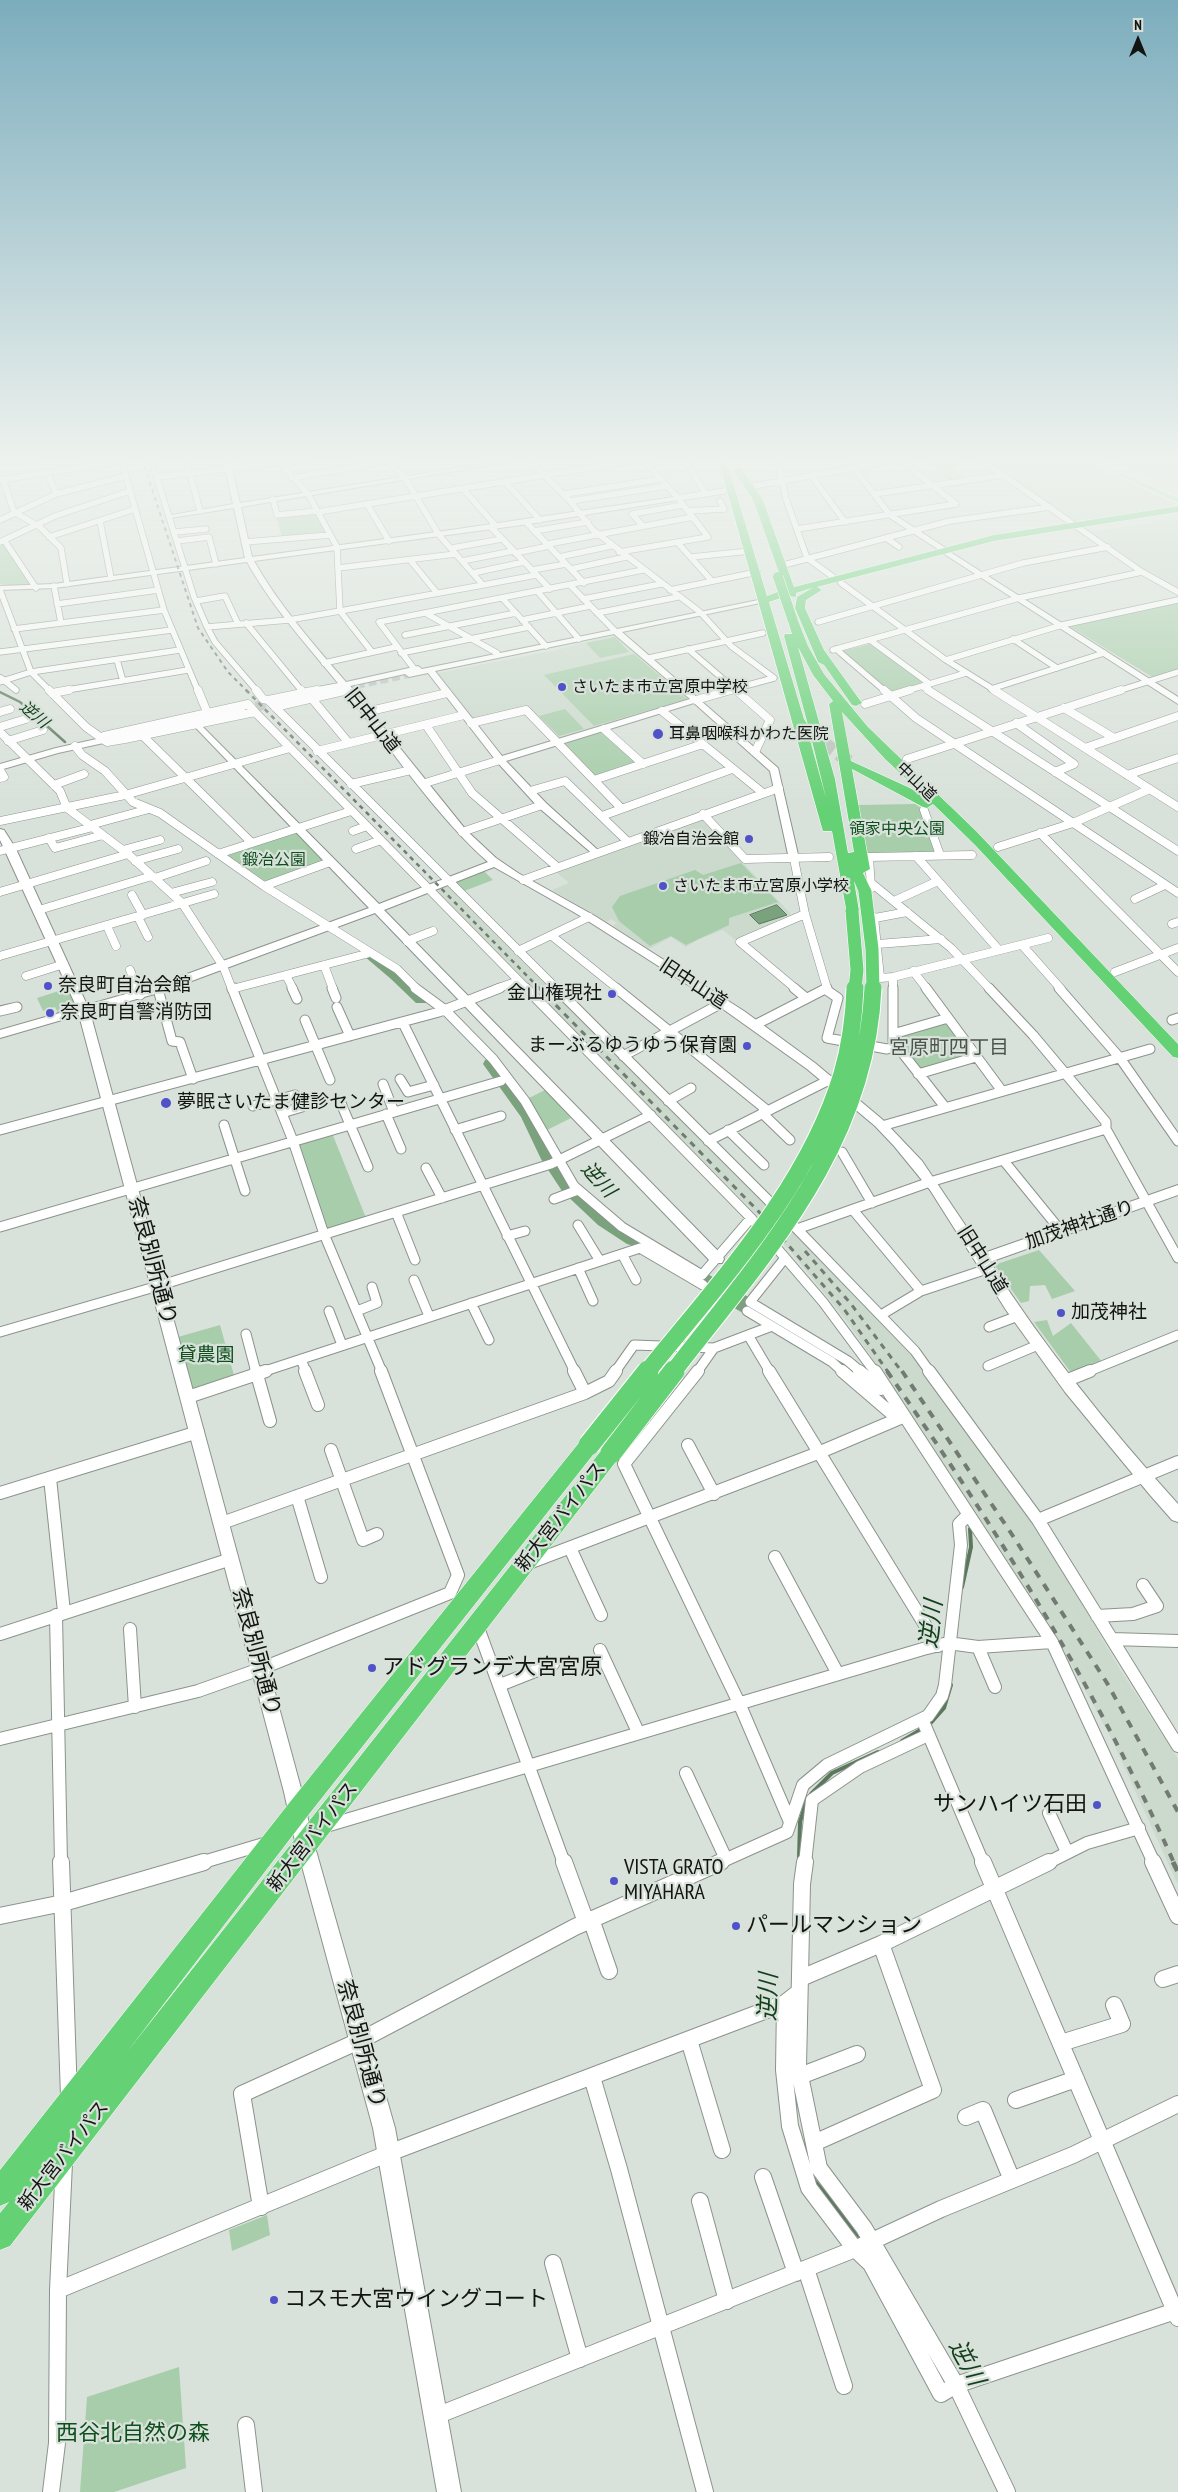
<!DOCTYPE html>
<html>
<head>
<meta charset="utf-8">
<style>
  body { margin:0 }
  #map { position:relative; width:1178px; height:2492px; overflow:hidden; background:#d9e2da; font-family:"PT Sans Narrow",sans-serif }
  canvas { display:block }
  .north { position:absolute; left:1113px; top:15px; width:50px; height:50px; -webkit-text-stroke:4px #d9e2da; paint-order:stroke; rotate:0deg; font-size:14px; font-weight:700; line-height:20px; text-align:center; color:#121512 }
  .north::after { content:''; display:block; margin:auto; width:18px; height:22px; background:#121512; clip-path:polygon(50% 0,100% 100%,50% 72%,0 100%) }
</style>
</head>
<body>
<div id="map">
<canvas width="1178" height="2492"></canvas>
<div class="north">N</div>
</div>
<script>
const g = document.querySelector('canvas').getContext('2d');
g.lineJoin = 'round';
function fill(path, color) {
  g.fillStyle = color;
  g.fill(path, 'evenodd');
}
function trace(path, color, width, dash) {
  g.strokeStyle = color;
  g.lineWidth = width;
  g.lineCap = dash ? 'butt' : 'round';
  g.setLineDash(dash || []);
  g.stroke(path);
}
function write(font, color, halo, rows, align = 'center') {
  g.font = font + ' "PT Sans Narrow","Noto Sans JP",sans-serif';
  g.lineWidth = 4.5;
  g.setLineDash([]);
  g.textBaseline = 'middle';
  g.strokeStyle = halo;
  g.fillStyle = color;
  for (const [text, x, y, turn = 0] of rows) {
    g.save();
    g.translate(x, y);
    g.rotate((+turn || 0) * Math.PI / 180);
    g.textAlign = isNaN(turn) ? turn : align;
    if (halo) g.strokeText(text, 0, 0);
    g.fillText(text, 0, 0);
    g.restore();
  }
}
const built = new Path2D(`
  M983 459H1082L1178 504 1166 508 1075 521Z
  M1109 459H1178V490Z
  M1178 519V590L1145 571 1088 532Z
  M615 634 692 699 559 739 528 708 473 721 437 675 438 673 556 650Z
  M701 818 791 914 735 940 723 930 699 939 686 947 671 937 649 949 613 926 617 923 611 919 607 922 552 890 569 883 555 871Z
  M449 886 763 1200 908 1351 950 1403 1028 1512 1121 1671 1178 1759V1885L1112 1740 1059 1642 900 1399 846 1320 792 1253 755 1213 436 891Z`);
const green = new Path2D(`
  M923 459H949L960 466 953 468 967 479 950 482Z
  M314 512 327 534 282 538 276 516Z
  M0 543H4L32 585 13 586 0 584Z
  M1178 601V669L1152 677 1069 626Z
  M615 637 629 652 600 658 586 643Z
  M870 644 925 682 924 684 890 693 842 651Z
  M634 654 687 699 594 726 544 675Z
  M565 709 584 729 559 736 539 716Z
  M603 732 639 764 596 778 563 744Z
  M915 804 921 808 935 852 865 854 858 805Z
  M295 831 326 862 268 883 227 855Z
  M741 863 778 902 729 918V925L686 945 671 936 650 946 619 921 612 907 620 896 695 870 703 875Z
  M484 871 493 880 464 891 455 882Z
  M68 988 76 1007 73 1010 59 1014 55 1007 43 1011 37 998Z
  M944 1022 948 1024 971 1054 924 1070 919 1068 898 1041V1037Z
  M545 1090 571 1118 547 1130 527 1099Z
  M332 1133 366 1218 328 1230 296 1144Z
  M1039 1250 1075 1291 1052 1299 1045 1285 1030 1286 1029 1301 1021 1303 994 1265Z
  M1047 1320 1053 1336 1071 1323 1102 1362 1072 1374 1034 1322Z
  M220 1325 235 1379 192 1391 178 1337Z
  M267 2215 270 2235 232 2251 229 2230Z
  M179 2367 186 2468 114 2492H80L87 2397Z`);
const water = new Path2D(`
  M777 905 787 915 759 924 750 915Z`);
const streamFar2 = new Path2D(`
  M0 692 20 702 65 742`);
const streamFar1 = new Path2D(`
  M962 1587 971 1547 970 1529
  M928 1726 944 1708 951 1685
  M902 1741 922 1729
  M811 1794 832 1773 878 1752
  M799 1859 800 1822 806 1802`);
const stream = new Path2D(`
  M808 2154 811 2167
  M814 2181 862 2239`);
const river = new Path2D(`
  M369 948 374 950 428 995 430 999 428 1003H416L391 979 364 956 361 953Z
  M491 1058 497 1060 534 1110 557 1156 574 1181 612 1215 641 1234 643 1239 641 1244 634 1246 627 1244 598 1225 562 1191 541 1159 521 1117 483 1064 485 1060Z
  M686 1262 777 1313 780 1319 777 1325 770 1327 763 1325 679 1275 676 1270 679 1265Z`);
const secondaryTunnelFar1 = new Path2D(`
  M333 690 409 674`);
const secondaryTunnel = new Path2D(`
  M241 710 276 702`);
const highwayTunnel = new Path2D(`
  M808 731 852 764`);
const streetFar4 = new Path2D(`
  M121 459 164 610 198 691
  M151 459 194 597 207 627 215 642 257 691
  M186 459 200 511
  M277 459 308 494 337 547 340 611 483 585 439 535 405 478 386 459
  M528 459 570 501 593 530 700 612 731 646 774 678 726 691
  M685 459 705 493
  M777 459 786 499 807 558 836 579
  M847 459 890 515 944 550
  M980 459 1142 572 1178 592
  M0 463 38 459
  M48 474 56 494
  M811 475 845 522
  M157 477 310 459
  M292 478 399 459
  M0 480 122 461
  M3 480 14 512 40 527 61 548 67 584
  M505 482 540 520
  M754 486 901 459
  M463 489 496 526
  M565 494 661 479
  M874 494 1004 475
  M678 498 724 491
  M273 499 277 515 317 511
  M571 501 667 486
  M367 504 389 541
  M688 511 724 509 720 501
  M318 512 644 459
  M0 520 56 494 126 476
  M100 521 111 578
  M526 522 584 583
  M643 526 632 514 683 505
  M491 527 550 589
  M797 529 956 504 899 459
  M534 531 588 522
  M175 532 206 529
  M49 537 135 509
  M886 538 899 547
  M4 540 36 588
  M177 541 209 537 216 564
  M0 542 55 516 130 491
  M245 542 330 535
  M677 542 712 581
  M548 544 693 517
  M452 548 502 539
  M619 552 708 537 678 498 643 459
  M515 553 549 546
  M559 557 611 546
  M691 557 750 551
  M410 560 437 593
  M462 561 513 551
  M780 566 950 521 1050 507
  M338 568 456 554
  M571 569 626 557
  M532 570 566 564
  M473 573 524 562
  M841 583 946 660 996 691
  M483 585 536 575
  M570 585 615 631
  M54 586 61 623
  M0 590 31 672 50 691
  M670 590 757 572
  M538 592 579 639
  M503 599 546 646
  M583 599 661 584
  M196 601 225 596 238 624
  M57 604 158 590
  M597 613 678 597
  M427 614 497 653
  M522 620 590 606
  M818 622 1023 563 1108 547
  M246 623 302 691
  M207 627 289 620 340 611 372 652
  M14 629 164 610
  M405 635 516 613
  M1013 639 1057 668
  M870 640 930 684
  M688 649 737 691
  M836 649 885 691
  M833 650 1019 598 1142 572
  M0 652 172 630
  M401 653 529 627
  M649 658 763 633
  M117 660 123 681
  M946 660 1062 625 1178 600
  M324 663 396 647
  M415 670 379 622 643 570
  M1 678 16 690
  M0 682 31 672 180 650
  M923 687 930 691
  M991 689 1104 653
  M61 691 188 670
  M311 691 343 685
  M343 691 349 690
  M906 691 966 673
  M1118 691 1178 672`);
const streetFar3 = new Path2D(`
  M49 690 86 727 100 737
  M198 690 207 712
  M256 690 263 699 268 700 557 989
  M301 690 302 692
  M736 690 770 720 755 752
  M884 690 916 718 1178 893
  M928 690 1178 851
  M994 690 1178 807
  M52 693 69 690
  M268 700 317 690
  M313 700 348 742
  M696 700 731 690
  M865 704 910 690
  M275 707 348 690
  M1064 708 1114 738
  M662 711 763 793
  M0 712 10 709
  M366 712 447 693
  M471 723 526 710 621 808
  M1016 723 1074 764 1055 772
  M426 725 472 793 556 866
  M0 727 26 719
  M604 729 643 764
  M0 732 60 791 67 808 128 854 182 903 223 966 232 989
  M104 736 248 704 255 712
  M143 736 252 843
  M104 740 107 742 125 739 255 712 527 989
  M8 741 43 730
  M75 746 82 755 105 771 133 802 160 813 264 886 397 969 417 989
  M1085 748 1178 716
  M317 751 464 715
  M907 759 1121 690
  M0 770 4 777 0 778
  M1127 775 1178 758
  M594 780 703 744
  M351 784 411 770
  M422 784 500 760
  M54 785 84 774
  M530 791 565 781 627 841
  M924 810 940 855
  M703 814 745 859 829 857
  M602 816 732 769
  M0 821 125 795 290 748
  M90 825 149 809
  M353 831 367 826
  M462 832 542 805
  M1040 833 1178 972
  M49 838 55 848 103 835
  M998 847 1073 823 1150 789
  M356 849 381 840
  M123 850 160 840
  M0 851 93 827
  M218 854 351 811
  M916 856 999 950
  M794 859 805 914 827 988 824 989
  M135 861 178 849
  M155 878 206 861
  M523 880 779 788
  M870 882 951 948 990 989
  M264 886 330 862
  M871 888 869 857 972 855
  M0 892 128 854
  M171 893 212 882
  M132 895 143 915
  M1135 899 1165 885
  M894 901 938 881
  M39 910 152 876
  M138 917 148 937
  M874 917 880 978 893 977
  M875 918 907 912
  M1172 924 1178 922
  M107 926 116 946
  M552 936 618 989
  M407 941 433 931
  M878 944 941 939
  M1022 945 1061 989
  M518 951 589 917
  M0 956 214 894
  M324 965 333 989
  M130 970 138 989
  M913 971 927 989
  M1115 972 1178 948
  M286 975 293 989
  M26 976 64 964
  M232 989 366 954
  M496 989 518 981
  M796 989 740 942 805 914
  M893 989V977L1048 938`);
const streetFar2 = new Path2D(`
  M137 988 140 995
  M232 988 293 1141 324 1234 382 1372
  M292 988 297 999
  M332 988 336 998
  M415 988 445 1010 493 1059 525 1101 574 1186 622 1227 702 1275 751 1218
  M526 988 751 1218 823 1302 875 1372
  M556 988 797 1229 915 1351 930 1372
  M616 988 768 1111
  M794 988 806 998
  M893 988V1041L945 1107
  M926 988 1002 1091
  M989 988 1033 1035 1106 1122V1129L1178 1258
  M1059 988 1120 1058 1178 1141
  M158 989 172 1041 180 1042 193 1079
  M232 989 235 988
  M825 989 838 998 827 1038 887 1049 897 1046
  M337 1007 350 1036
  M0 1011 17 1007
  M305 1020 330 1080
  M1172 1020 1178 1018
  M403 1023 575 1372
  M755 1025 827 988
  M893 1034 948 1018
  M623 1056 722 1003
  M918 1074 976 1057
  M400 1079 408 1092 434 1085
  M383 1084 394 1112
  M340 1101 368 1167
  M668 1101 691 1088
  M253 1106 295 1095
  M282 1113 302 1107
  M762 1113 790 1140
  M386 1114 401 1149
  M224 1125 245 1191
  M882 1126 1150 1049
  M0 1130 439 1012 500 988
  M455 1130 501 1116
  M728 1130 764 1165
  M708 1141 829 1080
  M842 1152 872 1203
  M1004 1161 1061 1231
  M426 1168 442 1198
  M554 1199 578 1190
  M853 1210 921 1291
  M396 1212 415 1260
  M578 1225 600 1261
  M0 1227 501 1081
  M797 1229 930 1182 1106 1129
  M507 1236 525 1231
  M622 1254 636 1280
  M785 1258 750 1302 848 1361 861 1372
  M578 1268 593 1301
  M414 1280 429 1316
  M471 1303 489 1340
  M329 1311 342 1345
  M357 1311 377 1303 372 1287
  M747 1311 832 1362 843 1372
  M881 1315 921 1291 987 1269
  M989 1327 1018 1316
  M0 1332 158 1286 551 1164 651 1115
  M246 1334 256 1372
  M748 1335 770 1372
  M301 1359 306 1372
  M988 1366 1038 1345
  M262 1372 640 1248 703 1285
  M615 1372 634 1345 714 1348 772 1326
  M697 1372 714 1348
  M1087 1372 1178 1335`);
const streetFar1 = new Path2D(`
  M256 1371 270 1421
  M305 1371 318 1405
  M574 1371 585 1393
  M698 1371 624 1464 739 1703 790 1822
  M769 1371 938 1646
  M842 1371 898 1419 903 1417
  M859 1371 881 1389
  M875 1371 1052 1642 1154 1863
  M929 1371 1038 1520 1178 1746
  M1065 1381 1090 1371
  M188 1397 266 1371
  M688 1445 714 1494
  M331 1450 363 1540 377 1534
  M50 1478 64 1612
  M0 1493 198 1432
  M297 1496 321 1577
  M1038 1520 1178 1462
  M222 1523 585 1393 609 1381 616 1371
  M570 1548 601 1615
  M775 1557 838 1674
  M529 1563 818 1453 898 1419
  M56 1615 61 1863
  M1097 1616 1133 1614 1157 1606 1143 1585
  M477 1625 564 1863
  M130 1629 135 1707
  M0 1634 231 1559
  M1112 1639 1178 1641
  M978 1647 995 1687
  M600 1650 638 1732
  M500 1685 553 1664
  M922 1719 983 1863
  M0 1739 198 1691 260 1669 450 1593 458 1575 381 1371
  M686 1773 726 1859
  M1049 1813 1067 1852
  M326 1826 923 1649 948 1643 978 1647 1052 1642
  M200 1863 267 1843
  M718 1863 787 1832 803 1785 827 1765 928 1716 942 1696 945 1685 961 1545 959 1524 968 1515
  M805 1863 812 1800 860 1767 928 1735
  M1047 1863 1087 1843 1139 1828`);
const street = new Path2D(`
  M61 1862 69 2097
  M564 1862 586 1922
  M805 1862 802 1884 798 2066 819 2168 864 2228 956 2385 1007 2492
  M983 1862 1178 2318
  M1153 1862 1178 1916
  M0 1916 63 1903 204 1862
  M591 1919 609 1971
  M801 1978 881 1944 1049 1862
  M1163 1979 1178 1974
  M785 2003 784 2070 790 2126 809 2188 855 2249 871 2264 941 2394 956 2385 1178 2310
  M689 2040 722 2150
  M1061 2043 1122 2024 1114 2005
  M800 2076 857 2054
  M592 2077 619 2169 705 2492
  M1016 2100 1076 2079
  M966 2117 983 2110 1012 2180
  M814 2143 933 2090 881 1944
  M763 2177 796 2273
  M700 2201 727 2301
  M261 2207 242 2094 361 2040 575 1927 721 1862
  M553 2263 580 2359
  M806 2269 844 2386
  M58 2290 389 2153 785 2003 799 1992
  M436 2416 855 2249 941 2209 1073 2155 1178 2104
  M246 2425 254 2492
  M51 2492 57 2443 58 2290 64 2163`);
const secondary = new Path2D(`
  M223 459H230L240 503 513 459H527L241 507 252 557 444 531 681 496V500H678L522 525 254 561C279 605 313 644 346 682L418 666 422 669 768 598V602H765L622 632 778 768 799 859 794 862 789 859 770 771 694 703 506 761 546 803 599 851 600 853 595 856 538 807 497 762 428 673 409 677 405 674 350 686 466 830 496 858 518 873 595 916 744 1011 815 1063 883 1120 922 1161 984 1253 1178 1185V1195L990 1262C1045 1348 1109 1428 1178 1504V1522L1172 1520 1150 1495 1065 1392 1006 1310 930 1190 894 1146 875 1126 807 1069 699 992 577 914 494 867 384 910 722 1255 724 1259 722 1263H712L375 913 162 992 90 1012 302 1792 311 1833 395 2128 461 2492H437L373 2128 293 1833 284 1792 79 1015 0 1038V1030L77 1008 0 840V829L4 830 16 849 87 1005 154 986 369 908 195 727V723L58 753 0 770V764L56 748 241 707 246 710 244 712 198 722 379 904 488 862C439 819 395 754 354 703 319 658 276 614 247 562L54 588 0 590V586L54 584 245 558 234 508 170 518 166 516 233 504ZM614 634 690 699 502 756 435 671Z
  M944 548 1178 697V704L941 552 940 550Z
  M333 687 336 688V692L276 705 271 702Z`);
const primary = new Path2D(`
  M1082 459H1091L1178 498V503Z`);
const highway = new Path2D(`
  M718 459H726L767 596 785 589 753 500 733 470 738 467 741 468 763 500 794 587 994 535 1178 506V512L994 541 817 587 822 590 806 600 805 608 824 650 862 703 856 706 852 705 824 665 818 662 795 608 797 597 812 588 796 593V597L787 596 769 602 804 719 808 725 784 636 785 634H792L787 618 792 615 797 618 808 646 824 674 868 727 976 831 1178 1044V1058L1173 1057 975 845 933 804 927 808 923 807 852 769 870 869 863 873 872 892 870 895H860L854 881 859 911 857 914H847L832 831H823L822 828ZM798 647 813 675 833 701 829 704 854 852 848 853 835 779ZM842 712 885 759 928 799 910 788 851 761ZM808 733H810L826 798Z
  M589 1436 596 1439 599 1445 596 1451 306 1818 127 2052 604 1447 611 1444 618 1447 621 1453 618 1459 10 2246 0 2250V2213L9 2202 0 2206V2170L290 1802 582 1439Z`);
const railFar4 = new Path2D(`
  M142 459 198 628 228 672 247 691`);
const railFar3 = new Path2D(`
  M246 690 540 989`);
const railFar2 = new Path2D(`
  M539 988 762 1215 844 1309 888 1372
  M805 1251 851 1304 902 1372`);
const railFar1 = new Path2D(`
  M887 1371C995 1527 1097 1688 1174 1863
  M902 1371 1011 1533 1107 1683 1178 1812`);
const rail = new Path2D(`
  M1173 1862 1178 1872`);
const highwayBridgeFar3 = new Path2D(`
  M778 577 792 618`);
const highwayBridgeFar2 = new Path2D(`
  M865 892 872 949 873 989
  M852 911 857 970 855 989`);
const highwayBridgeFar1 = new Path2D(`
  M647 1372C720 1281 808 1188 842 1074 850 1046 854 1017 855 988
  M673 1372C764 1254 866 1146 873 988`);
const highwayBridge = new Path2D(`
  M589 1445 648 1371
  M611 1453 674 1371`);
const markers = [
  [562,687,5,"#5052c8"],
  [658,734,6,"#5052c8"],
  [749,839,5,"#5052c8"],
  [663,886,5,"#5052c8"],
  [48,986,5,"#5052c8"],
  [612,994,5,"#5052c8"],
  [50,1013,5,"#5052c8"],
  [747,1046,5,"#5052c8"],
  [166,1103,6,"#5052c8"],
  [1061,1313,5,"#5052c8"],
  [372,1668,5,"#5052c8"],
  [1097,1805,5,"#5052c8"],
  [614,1881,5,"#5052c8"],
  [736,1926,5,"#5052c8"],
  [274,2300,5,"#5052c8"]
];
const farPoinames = [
  ["さいたま市立宮原中学校",572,687],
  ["耳鼻咽喉科かわた医院",669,734],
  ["鍛冶自治会館",739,839,"right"],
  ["さいたま市立宮原小学校",673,886]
];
const farWaternames = [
  ["逆川",34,715,40]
];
const farStreetnames = [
  ["中山道",916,782,44]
];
const farParknames = [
  ["領家中央公園",897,829],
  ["鍛冶公園",274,860]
];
const streetNames = [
  ["旧中山道",372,721,52],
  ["旧中山道",693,984,33],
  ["加茂神社通り",1080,1225,-19],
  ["旧中山道",982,1260,58],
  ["新大宮バイパス",561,1517,-52],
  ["新大宮バイパス",313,1837,-52],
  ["新大宮バイパス",64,2156,-52]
];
const poiNames = [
  ["奈良町自治会館",58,986],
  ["金山権現社",602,994,"right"],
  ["奈良町自警消防団",60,1013],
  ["まーぶるゆうゆう保育園",737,1046,"right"],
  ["夢眠さいたま健診センター",177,1103],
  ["加茂神社",1071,1313]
];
const parkNames = [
  ["貸農園",206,1356]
];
const neighbourhoodNames = [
  ["宮原町四丁目",949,1048]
];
const waterNames = [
  ["逆川",598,1180,47]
];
const nearStreetnames = [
  ["奈良別所通り",152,1261,75],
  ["奈良別所通り",256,1652,75],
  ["奈良別所通り",361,2044,75]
];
const nearPoinames = [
  ["アドグランデ大宮宮原",382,1668],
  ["サンハイツ石田",1087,1805,"right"],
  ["VISTA GRATO",624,1868],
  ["MIYAHARA",624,1893],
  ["パールマンション",746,1926],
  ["コスモ大宮ウイングコート",284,2300]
];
const nearParknames = [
  ["西谷北自然の森",133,2434]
];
const nearWaternames = [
  ["逆川",932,1624,-83],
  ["逆川",769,1997,-88],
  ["逆川",966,2363,62]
];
fill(built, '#cbdacc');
fill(green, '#a7cdaa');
fill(water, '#7aa37d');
trace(water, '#5b785d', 1);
trace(streamFar2, '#5b785d', 2.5);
trace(streamFar1, '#5b785d', 4);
trace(stream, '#5b785d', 5);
fill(river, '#7aa37d');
trace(secondaryTunnelFar1, '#bbc3bc', 8, [8, 4]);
trace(secondaryTunnel, '#bbc3bc', 10, [10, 5]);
trace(highwayTunnel, '#bbc3bc', 13, [13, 6]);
trace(streetFar4, '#8b938c', 7);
trace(streetFar3, '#8b938c', 9);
trace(streetFar2, '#8b938c', 11);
trace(streetFar1, '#8b938c', 14);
trace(street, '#8b938c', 18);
trace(secondary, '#8b938c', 2);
trace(primary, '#fff', 2);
trace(highway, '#fff', 1);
trace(streetFar4, '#fff', 5.5);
trace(streetFar3, '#fff', 8);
trace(streetFar2, '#fff', 9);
trace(streetFar1, '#fff', 12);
trace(street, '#fff', 16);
fill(secondary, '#fff');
fill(primary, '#a3e3ac');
fill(highway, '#65d175');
trace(railFar4, '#737973', 2, [4, 4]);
trace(railFar3, '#737973', 2.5, [4.5, 4.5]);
trace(railFar2, '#737973', 3, [6, 6]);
trace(railFar1, '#737973', 4, [8, 8]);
trace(rail, '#737973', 5, [10, 10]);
trace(highwayBridgeFar3, '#fff', 11, []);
trace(highwayBridgeFar2, '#fff', 14, []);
trace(highwayBridgeFar1, '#fff', 19, []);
trace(highwayBridge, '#fff', 23, []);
trace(highwayBridgeFar3, '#65d175', 10);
trace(highwayBridgeFar2, '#65d175', 13);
trace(highwayBridgeFar1, '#65d175', 17);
trace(highwayBridge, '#65d175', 21);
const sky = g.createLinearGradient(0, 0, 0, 807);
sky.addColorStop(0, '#7cadbd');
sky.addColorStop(0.57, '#eef2ee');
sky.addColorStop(1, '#eef2ee00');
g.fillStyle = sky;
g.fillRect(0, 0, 1178, 807);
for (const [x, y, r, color] of markers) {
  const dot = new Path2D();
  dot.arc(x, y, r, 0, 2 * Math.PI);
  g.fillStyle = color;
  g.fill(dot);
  trace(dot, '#d9e2da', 2);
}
write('16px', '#121512', '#d9e2da', farPoinames, 'left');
write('italic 16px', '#103f19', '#d9e2da', farWaternames);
write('16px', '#121512', '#d9e2da', farStreetnames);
write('16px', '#0f4f1e', '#d9e2da', farParknames);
write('19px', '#121512', '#d9e2da', streetNames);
write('19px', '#121512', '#d9e2da', poiNames, 'left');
write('19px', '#0f4f1e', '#d9e2da', parkNames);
write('20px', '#4d544d', '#d9e2da', neighbourhoodNames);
write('italic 20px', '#103f19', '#d9e2da', waterNames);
write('22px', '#121512', '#d9e2da', nearStreetnames);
write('22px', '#121512', '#d9e2da', nearPoinames, 'left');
write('22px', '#0f4f1e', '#d9e2da', nearParknames);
write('italic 24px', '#103f19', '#d9e2da', nearWaternames);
</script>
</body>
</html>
